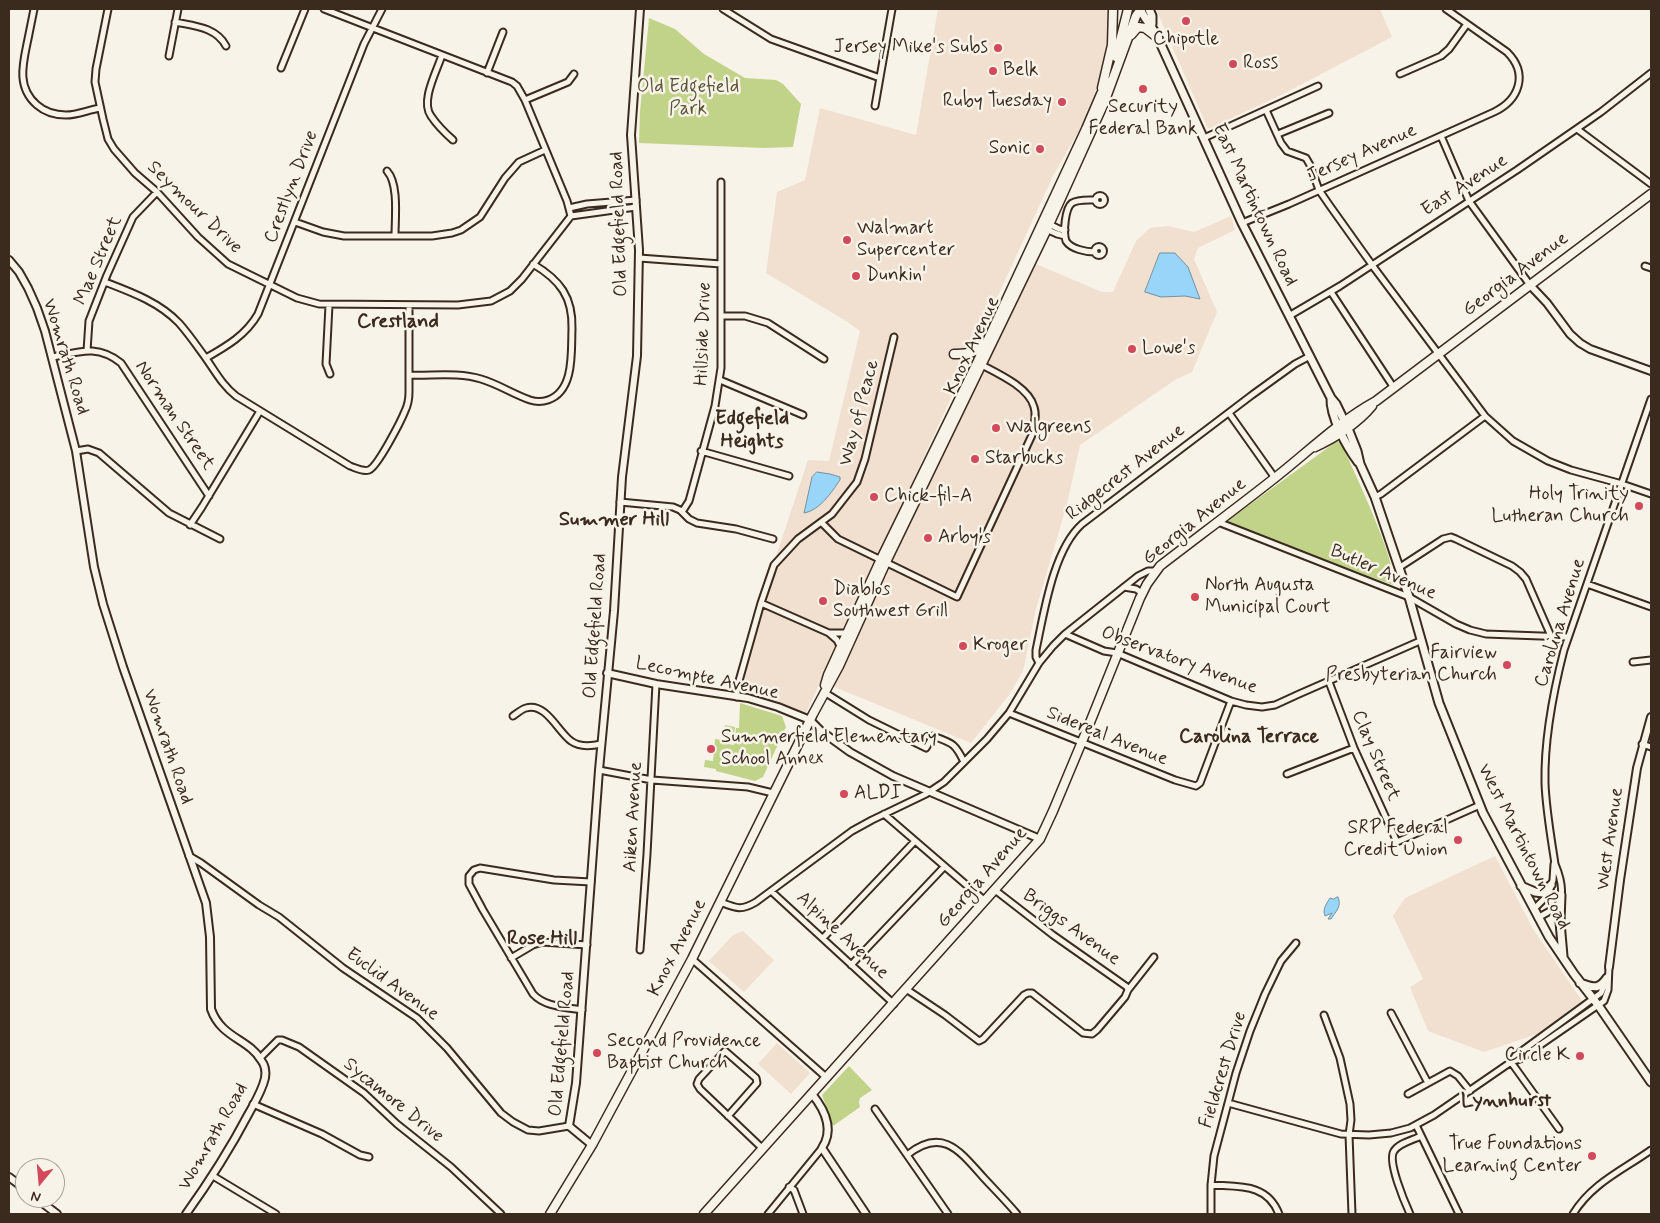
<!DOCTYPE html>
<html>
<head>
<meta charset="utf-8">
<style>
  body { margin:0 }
  #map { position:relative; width:1660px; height:1223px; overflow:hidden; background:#f7f3e8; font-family:Mynerve,sans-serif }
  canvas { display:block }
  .frame { position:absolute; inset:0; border:10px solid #3b2a1e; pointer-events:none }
  .north { position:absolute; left:15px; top:1158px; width:50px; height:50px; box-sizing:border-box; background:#f7f3e8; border:1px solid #aca397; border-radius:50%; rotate:197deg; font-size:14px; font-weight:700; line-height:20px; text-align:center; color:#3b2a1e }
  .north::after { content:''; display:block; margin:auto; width:18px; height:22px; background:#d1495b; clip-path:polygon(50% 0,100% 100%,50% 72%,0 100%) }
</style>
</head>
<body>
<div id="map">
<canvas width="1660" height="1223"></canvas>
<div class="frame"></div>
<div class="north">N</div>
</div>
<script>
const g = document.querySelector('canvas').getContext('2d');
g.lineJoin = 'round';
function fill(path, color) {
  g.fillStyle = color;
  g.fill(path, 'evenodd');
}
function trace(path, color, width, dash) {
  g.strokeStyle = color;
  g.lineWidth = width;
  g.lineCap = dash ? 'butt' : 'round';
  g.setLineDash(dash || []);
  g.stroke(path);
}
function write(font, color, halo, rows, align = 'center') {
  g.font = font + ' Mynerve,sans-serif';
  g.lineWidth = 5;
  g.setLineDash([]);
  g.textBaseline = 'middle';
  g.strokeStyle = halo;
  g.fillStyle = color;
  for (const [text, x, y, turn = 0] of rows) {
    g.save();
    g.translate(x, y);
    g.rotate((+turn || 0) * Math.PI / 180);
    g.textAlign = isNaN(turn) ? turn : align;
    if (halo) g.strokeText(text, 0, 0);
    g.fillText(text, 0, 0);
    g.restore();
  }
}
const built = new Path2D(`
  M938 9H1110L1107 49 1098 85 1081 127 1053 176 806 713 732 689 808 460 829 461 860 331 846 321 766 273 777 192 805 180 820 108 916 135Z
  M1156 9H1380L1392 37 1283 94 1208 129Z
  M1231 216 1235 230 1198 248 1194 259 1217 312 1192 372 1175 380 1080 445 1067 504 1036 609 1023 671 1009 695 971 743 832 686 1036 264 1102 292H1113L1136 241 1150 228 1168 226 1194 232Z
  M1495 856 1533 929 1582 1001 1537 1034 1484 1052 1428 1031 1410 987 1423 979 1393 916 1405 898Z
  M743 931 774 960 744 992 709 961 733 935Z
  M777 1043 810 1073 791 1094 758 1064Z`);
const green = new Path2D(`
  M649 18 675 29 704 54 745 78 776 80 783 84 801 104 793 147 764 148 639 143 640 111Z
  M1337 441 1341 443C1351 465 1400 567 1393 585L1258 536 1228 522 1230 519Z
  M740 703 782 716 786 727 763 777 755 781 716 771V769L704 767 705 760 713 761 715 739 722 740V743L734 745 736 728H739Z
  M725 725 735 727 733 743 723 742Z
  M849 1066 872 1090 860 1098 859 1102 860 1107 833 1126 822 1095Z`);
const water = new Path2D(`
  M1160 253H1175L1188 267 1200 299 1185 296 1161 297 1145 292Z
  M817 472 830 474 840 477V480C831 493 820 510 804 513L812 477Z
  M1338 897C1342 907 1336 911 1331 919H1328L1332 913 1325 916C1322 909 1327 903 1330 898L1333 899Z`);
const minor = new Path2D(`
  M34 9C32 19 30 29 28 39 23 63 16 87 37 105 45 112 55 115 66 115 77 115 88 110 100 108
  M108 9 96 69 95 82 103 119 108 139 114 149 135 173 157 192 198 237 228 264 297 298 319 304 458 305 491 301 510 291 522 279 571 216 567 201 525 100 517 86 512 82 324 9
  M723 9 771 39 880 78
  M175 22C194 26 216 27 226 46
  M442 55C437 71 420 101 431 116 437 125 445 133 453 140
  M169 56 178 9
  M281 68 305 9
  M487 73 503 32
  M1400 74 1441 56 1449 49 1467 24
  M525 100 568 82 574 74
  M875 106 892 9
  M1266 110 1281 143 1287 151 1306 158 1310 165 1319 190 1330 206 1375 269 1485 416 1513 441 1548 461 1571 470 1622 484 1651 494
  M1577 129 1651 184
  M1278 134 1329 113
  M1441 136 1469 201 1530 285
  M1204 138 1318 86
  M387 171C399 184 395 218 395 236
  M1095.5 200a4.5 4.5 0 1 1 9 0a4.5 4.5 0 1 1-9 0Z
  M569 208 587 204 636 200
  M571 216 636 207
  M295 222 323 232 344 236H432L452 233 461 230 480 217 505 178 519 162 545 150
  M1047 223 1059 229 1065 230
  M1242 223 1289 204 1494 112C1519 100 1529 74 1507 52L1446 9
  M1046 229 1057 234 1065 236
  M1094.5 251a4.5 4.5 0 1 1 9 0a4.5 4.5 0 1 1-9 0Z
  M1095 252C1086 252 1071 249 1066 241 1063 233 1065 208 1072 203 1078 199 1089 200 1095 200
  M639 258 721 264
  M1645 266 1651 268
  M105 282C131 292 159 302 179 323 188 333 197 346 205 357 215 371 222 385 236 396L350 466C356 468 362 472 369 470 378 466 401 421 405 411 408 405 409 398 409 392V305
  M1331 292 1394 388
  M329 305 326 364 330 374
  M722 316H745L768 323 824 359
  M1289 316 1340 286 1517 170 1601 112 1651 73
  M87 351 89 321 107 275 133 217 157 192
  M53 357C79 352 97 344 121 363L209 496
  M206 358C227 346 246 335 258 314L364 44 382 9
  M409 375C432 376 458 372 481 379 498 384 513 394 530 400 536 402 542 402 548 400 575 391 571 351 572 329 573 297 560 280 533 264
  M720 380 803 415
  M1229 413 1275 478
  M76 451 88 449 99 453 169 513 220 539
  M701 451 789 476
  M1375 497 1381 494 1485 416
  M620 502 673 507 680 510 689 519 697 523 736 529 773 539
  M682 512 689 501 715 406 721 368V182
  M821 522 838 539 957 597 1032 435C1034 426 1037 416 1034 407 1029 387 997 373 980 364
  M1218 522 1409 597 1456 624 1470 630 1486 634 1568 637
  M190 525 202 507 260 411
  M1400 567 1443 539 1451 537 1456 539 1512 566 1520 572 1526 579 1551 636
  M1587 584 1651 607
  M1124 587 1136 589 1142 593
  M761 603 829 633 837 640 841 648
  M829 633H848
  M1065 634 1104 651 1117 653 1231 701 1246 705 1262 707 1275 705 1299 694 1420 641
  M1633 662 1651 660
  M1039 663 1036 657V650C1044 613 1053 550 1082 524L1252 395 1295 364 1310 356
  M1329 682 1354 748 1397 842 1480 805
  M824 692 869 720 926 748 933 736C952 743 955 743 964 762
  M737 697V688L761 603 774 565 798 539 832 514 857 482 865 459 894 337
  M1009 713 1175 780 1196 786 1200 783 1231 701
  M513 716C516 714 522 709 526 708 546 702 558 732 571 741 579 747 592 746 601 744
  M1642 744 1651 747
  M599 770 652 780 748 787 773 793
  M1287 774 1354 748
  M884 814 985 901
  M189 856 201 863 259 905 279 917 343 968 417 1018 447 1048 501 1113 513 1122 528 1130 539 1131 569 1126
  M995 890 1053 935 1127 987 1128 990
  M771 891 894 1004
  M720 902C736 908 741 911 756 902L852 831 872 820 926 794 944 782 987 739 1009 713 1039 663 1053 646 1065 634 1138 576 1148 571H1157
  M1534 909 1548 895 1553 880 1554 864
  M1538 918C1544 914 1551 911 1556 907 1566 896 1560 876 1555 864 1551 837 1546 810 1545 783 1544 738 1553 693 1564 650L1651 399
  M823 938 915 841
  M640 950 647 854 656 684
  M511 958 533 945 542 942 587 945
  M692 959 827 1078
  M851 965 944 867
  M906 989 945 1015 979 1041 983 1039 1024 995 1028 993H1032L1083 1033 1092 1034 1097 1030 1125 997 1128 990 1154 957
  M582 1010C565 1007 545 1007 533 994L483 910 469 884V876L474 870 480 868 554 880 591 882
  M1391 1013 1428 1083
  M1324 1015 1340 1058 1350 1104 1351 1120 1349 1135 1352 1214
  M260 1058 278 1040H282L299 1047 364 1093 397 1124 451 1167 501 1214
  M1511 1062 1559 1129
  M1512 1062 1515 1056 1601 993 1606 981
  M1408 1094 1450 1071 1458 1076 1470 1091
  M1228 1103 1341 1134 1369 1135 1391 1133 1410 1128 1434 1115 1511 1062 1520 1059 1604 1001 1608 990 1609 967
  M253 1104 322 1134 360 1155 369 1157
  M875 1109 948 1214
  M728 1116 757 1083 756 1078 725 1051 699 1079 697 1084 700 1089 763 1149
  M1416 1125 1459 1214
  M907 1155C942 1127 959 1150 983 1177 994 1189 1006 1201 1017 1214
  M213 1176 276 1214
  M1211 1185C1239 1187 1267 1183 1279 1214
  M789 1187 794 1190 803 1214
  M768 1214 822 1148
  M1211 1214V1185L1214 1156 1236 1073 1250 1031 1265 994 1281 961 1296 943
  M1410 1214C1405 1203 1387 1161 1394 1151 1399 1143 1413 1140 1421 1136
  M1573 1214C1592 1183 1623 1170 1651 1150`);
const tertiary = new Path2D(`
  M9 260 19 272 28 288 37 308 45 331 76 451 94 567 103 604 123 667 206 903 210 937 211 1009C221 1038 249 1039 261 1060 265 1065 266 1072 265 1078 262 1091 255 1102 249 1113 230 1149 209 1182 186 1214
  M1530 285 1547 303 1570 334 1580 343 1590 349 1651 371
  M607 673 656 684 748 698 778 707 810 720 821 731 850 752 893 776 1040 839
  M1609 967 1620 880 1637 768 1651 717
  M812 1094C825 1110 834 1130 822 1148L866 1214
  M592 1145 569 1126 576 1083 599 770 614 611 622 477 637 356 639 250 631 135 640 9
  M9 1177 25 1189
  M36 1198 57 1214`);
const secondary = new Path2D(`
  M1140 9C1145 20 1153 27 1158 38L1242 223 1331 398 1336 404 1349 431 1357 451 1360 464 1375 497 1409 597 1439 703 1483 813 1549 937 1574 974 1598 1005 1651 1082
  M1149 9 1152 16V24
  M1331 398C1330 417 1347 447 1358 462
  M1521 886 1535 892 1543 893 1551 885
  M1561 895 1560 922 1563 956
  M1580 983C1593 987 1598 991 1607 978`);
const primary = new Path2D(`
  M1131 35 1138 27 1145 28 1158 38
  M1116 57 1128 9
  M1102 88 1112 45 1113 9
  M954 354C968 353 973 355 983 344
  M1315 447C1335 438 1358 423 1372 406
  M825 685 828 675 881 559 977 363 1086 129 1101 94 1108 82
  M550 1214 592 1145 692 959 813 714 839 666 886 562 1047 229 1104 103 1136 16 1141 9
  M704 1214 1040 839 1053 811 1091 720 1140 598 1147 584 1160 566C1199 536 1238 507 1276 477 1309 451 1338 422 1376 401L1651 194`);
const markers = [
  [1186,21,5,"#d1495b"],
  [998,48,5,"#d1495b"],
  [1233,64,5,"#d1495b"],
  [993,71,5,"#d1495b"],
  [1143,89,5,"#d1495b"],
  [1062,102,5,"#d1495b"],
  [1040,149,5,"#d1495b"],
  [847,240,5,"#d1495b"],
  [856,276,5,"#d1495b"],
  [1132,349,5,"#d1495b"],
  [996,428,5,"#d1495b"],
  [975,459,5,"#d1495b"],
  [874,497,5,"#d1495b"],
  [1639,506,5,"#d1495b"],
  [928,538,5,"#d1495b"],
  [1195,597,5,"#d1495b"],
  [823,601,5,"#d1495b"],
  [963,646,5,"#d1495b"],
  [1507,665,5,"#d1495b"],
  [711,749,5,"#d1495b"],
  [844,794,5,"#d1495b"],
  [1458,840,5,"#d1495b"],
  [597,1053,5,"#d1495b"],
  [1580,1056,5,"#d1495b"],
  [1592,1156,5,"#d1495b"]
];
const poiNames = [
  ["Chipotle",1186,40,"center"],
  ["Jersey Mike's Subs",988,48,"right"],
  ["Ross",1243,64],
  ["Belk",1003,71],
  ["Ruby Tuesday",1052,102,"right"],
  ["Security",1143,108,"center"],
  ["Federal Bank",1143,130,"center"],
  ["Sonic",1030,149,"right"],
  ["Walmart",857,229],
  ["Supercenter",857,251],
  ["Dunkin'",866,276],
  ["Lowe's",1142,349],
  ["Walgreens",1006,428],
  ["Starbucks",985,459],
  ["Holy Trinity",1629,495,"right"],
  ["Lutheran Church",1629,517,"right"],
  ["Chick-fil-A",884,497],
  ["Arby's",938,538],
  ["North Augusta",1205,586],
  ["Municipal Court",1205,608],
  ["Diablos",833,590],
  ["Southwest Grill",833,612],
  ["Kroger",973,646],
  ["Fairview",1497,654,"right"],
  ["Presbyterian Church",1497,676,"right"],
  ["Summerfield Elementary",721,738],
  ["School Annex",721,760],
  ["ALDI",854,794],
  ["SRP Federal",1448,829,"right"],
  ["Credit Union",1448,851,"right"],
  ["Second Providence",607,1042],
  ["Baptist Church",607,1064],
  ["Circle K",1570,1056,"right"],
  ["True Foundations",1582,1145,"right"],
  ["Learning Center",1582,1167,"right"]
];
const parkNames = [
  ["Old Edgefield",688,88],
  ["Park",688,110]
];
const streetNames = [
  ["Jersey Avenue",1362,154,-24],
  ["East Avenue",1465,186,-33],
  ["Crestlyn Drive",292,187,-69],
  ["East Martintown Road",1254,205,65],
  ["Seymour Drive",194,208,44],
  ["Old Edgefield Road",620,224,-92],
  ["Mae Street",99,261,-67],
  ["Georgia Avenue",1516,275,-37],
  ["Hillside Drive",704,334,-88],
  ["Knox Avenue",973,346,-65],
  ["Womrath Road",65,357,73],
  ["Way of Peace",860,413,-75],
  ["Norman Street",174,416,56],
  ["Ridgecrest Avenue",1126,473,-38],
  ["Georgia Avenue",1195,522,-39],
  ["Butler Avenue",1383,573,23],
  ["Carolina Avenue",1561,623,-73],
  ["Old Edgefield Road",596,626,-86],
  ["Observatory Avenue",1179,661,20],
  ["Lecompte Avenue",707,679,12],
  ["Sidereal Avenue",1107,737,22],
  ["Womrath Road",167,747,71],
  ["Clay Street",1375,756,67],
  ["Aiken Avenue",634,817,-87],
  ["West Avenue",1611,839,-82],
  ["West Martintown Road",1523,847,63],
  ["Georgia Avenue",983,878,-49],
  ["Briggs Avenue",1071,928,36],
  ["Alpine Avenue",842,936,43],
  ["Knox Avenue",678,948,-63],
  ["Euclid Avenue",392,985,36],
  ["Old Edgefield Road",563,1044,-85],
  ["Fieldcrest Drive",1224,1070,-73],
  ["Sycamore Drive",393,1101,39],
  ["Womrath Road",214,1137,-60]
];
const neighbourhoodNames = [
  ["Crestland",398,323],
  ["Edgefield",752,420],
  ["Heights",752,443],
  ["Summer Hill",614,521],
  ["Carolina Terrace",1249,738],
  ["Rose Hill",542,940],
  ["Lynnhurst",1506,1102]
];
fill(built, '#f1e0cf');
fill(green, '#c1d388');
fill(water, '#98d5f9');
trace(water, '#7391a1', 1);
trace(minor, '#3b2a1e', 9);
trace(tertiary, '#3b2a1e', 10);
trace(secondary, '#3b2a1e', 11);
trace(primary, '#3b2a1e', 11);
trace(minor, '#f7f3e8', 5);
trace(tertiary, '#f7f3e8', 6);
trace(secondary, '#f7f3e8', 7);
trace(primary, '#f7f3e8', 8);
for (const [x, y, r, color] of markers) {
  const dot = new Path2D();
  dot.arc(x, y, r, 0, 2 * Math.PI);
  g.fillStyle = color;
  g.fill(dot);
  trace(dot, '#f7f3e8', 2);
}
write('19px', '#3b2a1e', '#f7f3e8', poiNames, 'left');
write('19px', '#5c5438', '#f7f3e8', parkNames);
write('19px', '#3b2a1e', '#f7f3e8', streetNames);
write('bold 20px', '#3b2a1e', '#f7f3e8', neighbourhoodNames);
</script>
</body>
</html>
